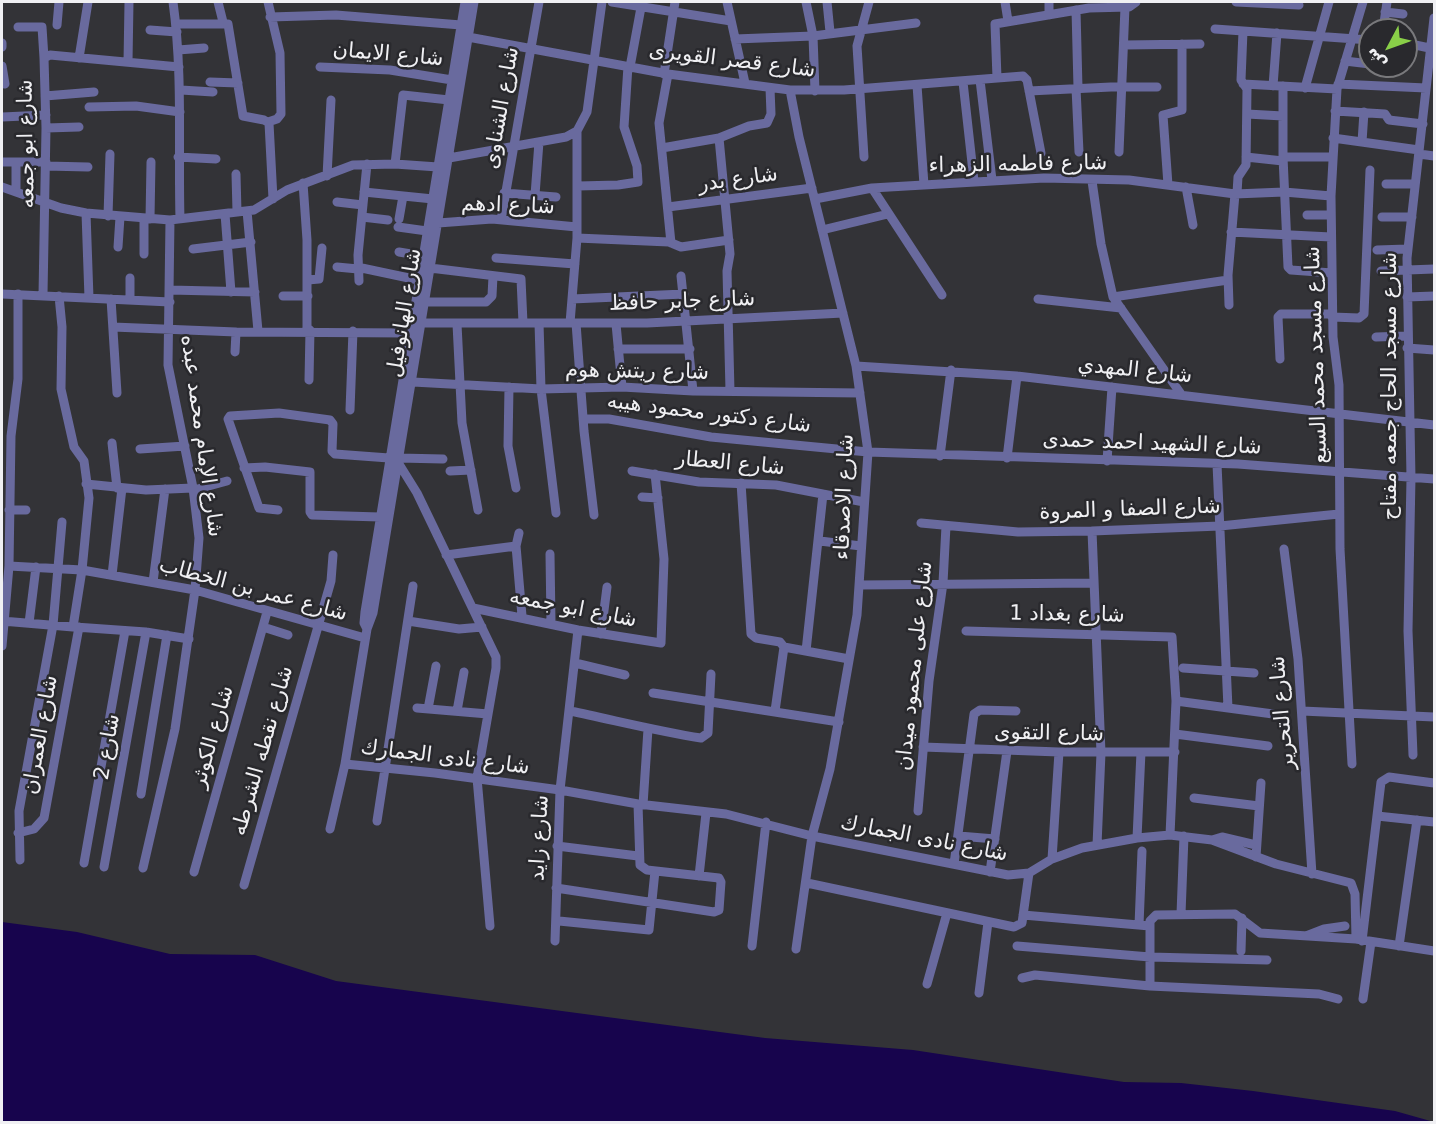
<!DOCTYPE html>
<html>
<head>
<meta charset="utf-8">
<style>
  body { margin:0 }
  #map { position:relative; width:1436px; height:1124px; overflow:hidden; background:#333337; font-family:"DejaVu Sans",Cairo,sans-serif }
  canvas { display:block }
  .frame { position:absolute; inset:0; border:3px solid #f0f0f3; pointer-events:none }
  .north { position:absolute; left:1358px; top:18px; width:60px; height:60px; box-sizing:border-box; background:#29292d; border:2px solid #79797c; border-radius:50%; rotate:229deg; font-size:16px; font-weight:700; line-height:24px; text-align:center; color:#f0f0f3 }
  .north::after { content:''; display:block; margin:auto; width:21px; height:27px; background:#89cf48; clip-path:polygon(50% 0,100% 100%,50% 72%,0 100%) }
</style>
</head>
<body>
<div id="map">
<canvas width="1436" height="1124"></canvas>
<div class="frame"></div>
<div class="north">ش</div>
</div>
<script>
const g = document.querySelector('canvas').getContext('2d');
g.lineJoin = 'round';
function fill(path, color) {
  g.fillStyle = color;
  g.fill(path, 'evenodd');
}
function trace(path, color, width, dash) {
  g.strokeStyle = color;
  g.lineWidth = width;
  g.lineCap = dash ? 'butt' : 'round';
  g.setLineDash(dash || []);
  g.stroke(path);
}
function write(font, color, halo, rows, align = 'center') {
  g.font = font + ' "DejaVu Sans",Cairo,sans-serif';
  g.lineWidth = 5;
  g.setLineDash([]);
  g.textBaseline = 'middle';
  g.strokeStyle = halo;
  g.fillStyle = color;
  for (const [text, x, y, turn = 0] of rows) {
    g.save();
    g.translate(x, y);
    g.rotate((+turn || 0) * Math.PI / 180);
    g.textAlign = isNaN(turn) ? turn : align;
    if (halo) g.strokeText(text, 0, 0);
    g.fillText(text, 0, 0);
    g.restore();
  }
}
const water = new Path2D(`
  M2 922 77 932 170 954 255 955 336 981 765 1038 913 1050 1124 1082 1181 1083 1253 1091 1395 1111 1434 1122H2Z`);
const minor = new Path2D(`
  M173 2C183 74 178 146 180 219
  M218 2 223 22
  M612 2 731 21
  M727 2 745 83
  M806 2 813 36 815 91
  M827 2 830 32
  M1005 2 1008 21
  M1236 2 1299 5
  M1076 10 1078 88
  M1385 12 1403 14
  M1049 15V2
  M270 17 336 15 461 25
  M176 24H228L243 116 264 120 269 123 273 199
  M57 25 59 2
  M18 27H42L44 58
  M1215 29 1370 40
  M150 30 177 32
  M1383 30 1387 2
  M468 37 668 74 790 90H844L1023 76 1027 80 1041 153
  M735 39 813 36 916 23
  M2 43V47
  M1406 43 1434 49
  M1124 45 1200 44
  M178 50 204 48
  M79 58 88 2
  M1345 61 1370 64
  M128 62 129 2
  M2 66 5 84
  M320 67 390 70 452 80
  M630 67 642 2
  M664 74 675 2
  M668 74 659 123 671 243
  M997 78 995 24 1089 8 1129 7 1136 2
  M980 80 992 180
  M210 82 238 83
  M963 82 974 181
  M1243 84 1337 89
  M1338 84 1426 88
  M917 85 924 185
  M1273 86 1277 33
  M1283 86V157L1288 267 1291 270 1332 273
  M1076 88 1079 152
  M1305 88 1329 2
  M181 90 213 92
  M790 90 799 137 856 366 868 452 857 615 830 769 812 836 796 949
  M1029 91 1111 87H1157
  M45 96 94 92
  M89 107 136 106 180 112
  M1335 111 1385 114 1389 120 1423 124
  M1247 114 1283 116
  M2 117 46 115
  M268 122 277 119 281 114 280 53 268 2
  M46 128 79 127
  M719 138 730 254 727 271 730 391
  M1333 138 1419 150
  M1362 142 1364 112
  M662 148 719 138 749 126 767 123 771 114 770 88
  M1119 152 1125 7
  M1419 154 1434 156
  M178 157 216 159
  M864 157 857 46 869 2
  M1246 157 1283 161
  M1283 157H1332
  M449 158 566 137 577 131 587 112 602 2
  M2 162H46
  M395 164 403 95 449 100
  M46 166 88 167
  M236 174 237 212
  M327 176 331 100
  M1092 181 1101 244 1113 297 1181 394
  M303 183 307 240V330
  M1386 184H1415
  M1168 185 1163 115 1182 110V44
  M578 186 618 185 638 182 637 166 624 127 628 66
  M2 187 61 208 86 213 170 220 254 210 287 190 353 165 395 164 438 167
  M1186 187 1193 225
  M872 188 942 295
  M16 191V162
  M364 192 433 199
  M504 193 556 197
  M1237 193 1238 177 1246 165 1247 89 1241 80 1243 31
  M535 195 539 142
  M815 199 872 188 1044 178 1129 180 1235 194 1284 192 1331 196
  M337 202 363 205
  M668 207 812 188
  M247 211 258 331
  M86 213 89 298
  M225 214 231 292
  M1307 215H1331
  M108 216 110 154
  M362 217 388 220
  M1382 217H1412
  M144 218V254
  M150 219 151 162
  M399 219 403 196
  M501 220 539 2
  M438 223 492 219 577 227
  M398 227 427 231
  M822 230 888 214
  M1231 232 1331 237
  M577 238 669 242 681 247 729 240
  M118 247 120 217
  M193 249 251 242
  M1377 250 1407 249
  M399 252 423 256
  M496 258 575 264
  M337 267 358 269
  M357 267 423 281
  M430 268 521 279 523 323
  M1381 271 1434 269
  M681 276 693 391
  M308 280 319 279 322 248
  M359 281 358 255 367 164
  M170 290 255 292
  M2 294 170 302
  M43 295 46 128 44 58 50 55 179 67
  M283 296H308
  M1113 297 1228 280
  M1407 297 1434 296
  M111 299 117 393
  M572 299 684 294
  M1038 299 1121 308
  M130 300V278
  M425 302H486L492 296 493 276
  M1229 305 1228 275 1235 194
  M1332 317 1359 318 1364 314 1370 170
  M423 323H647L843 313
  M539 323 541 389 556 513
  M570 323 577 238V131
  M576 323 584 431 594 515
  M457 324 462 423 478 510
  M616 324 622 387
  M113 327 236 332 410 333
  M1376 337 1406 336
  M1407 348 1434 350
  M618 349H690
  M235 352 236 332
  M1280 359 1278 317 1281 314H1332
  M856 366 1017 376 1434 425
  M309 380 310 330
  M413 382 541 389 622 387 693 391 860 393
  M509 387 508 446 516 488
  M350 410 353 331
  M583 419H609L711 437 868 452 1238 464 1434 479
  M112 443 117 488
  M140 449 185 446
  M940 456 951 370
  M399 458 443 459
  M1007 458 1017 376
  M1107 461 1112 387
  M399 464 417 493 496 657V668L477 778 490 926
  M1217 464 1228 708
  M244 468 265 467 310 472V512L312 515 380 517
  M450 471 471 470
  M632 471 699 482 776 485 864 502
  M741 483 751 634 756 638 780 642 784 647 775 711
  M86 484 146 490 193 488
  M194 490 227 481
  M642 497 658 498
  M9 510H26
  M278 510 259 508 228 419 230 416 279 413 330 420 333 424 332 451 335 454 389 458
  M921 523 1018 532 1092 531 1220 526 1339 514
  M1092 531 1101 753 1097 845
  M519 533 516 546 522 616
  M820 541 861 546
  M1284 549 1298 659 1312 874
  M550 554 551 623
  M446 555 516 546
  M9 566 82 570 89 498 84 461 74 447 61 389 62 327 59 296
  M112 575 122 488
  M153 582 165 489
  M860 585 1093 583
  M473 608 578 630 661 643 664 559 655 474
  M2 621 73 627 82 570 195 590 365 638
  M408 621 459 629 482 627
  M29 623 36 567
  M75 627 146 632 189 639
  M263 627 288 635
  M367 629 364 623 365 612 465 2
  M966 631 1172 637 1176 701 1170 835
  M601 634 607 587
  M2 646 9 566 11 436 18 379V294
  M784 647 849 659
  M806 651 823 494
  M575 663 625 675
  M1183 668 1254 673
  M653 693 839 722
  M1176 701 1273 714
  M417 708 488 714
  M428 709 436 666
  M457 711 464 672
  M570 711C614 720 657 731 701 738L708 733 711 674
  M1302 711 1434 717
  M1175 734 1268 746
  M923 747 1059 752H1175
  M1413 755 1408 631 1411 478 1407 258 1434 18
  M345 764 435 773 560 790 638 804 726 814 812 836 1008 875 1029 873 1052 859 1082 848 1137 838 1170 835 1212 840 1276 864 1351 883 1355 894 1356 939 1434 951
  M1352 764 1340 549 1339 385 1333 337 1331 196 1337 89 1363 2
  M141 794 167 635
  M1194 798 1259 806
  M643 805 648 729
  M918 811 929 681 943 583 946 526
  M1377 816 1434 822
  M377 821 413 586
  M330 829 345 764 367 629 373 613 474 2
  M18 833 34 829 44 818 79 627
  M959 836 995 839
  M1137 838 1141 752
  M1212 840 1222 837 1256 845
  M557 846 638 856
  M1256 857 1261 783
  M1052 859 1059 752
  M20 860 19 811 53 625 62 522
  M84 863 125 631
  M954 864 974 714 980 710 1016 711
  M104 867 146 632
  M143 868 175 729 195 590 199 538 193 488 168 365 170 220
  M194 872 267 612
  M990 872 1007 751
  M699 876 706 813
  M807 883 1014 927 1022 923 1029 873
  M244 885 331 581 333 555
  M556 888 714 912 719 910 721 882 719 878 647 870 640 865 638 804
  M1181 914 1184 836
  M1023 915 1150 926
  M559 921 649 930 655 871
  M1139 925 1142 851
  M1306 936 1324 929 1345 926
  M555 941 560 790 578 630
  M1362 941 1381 782 1389 777 1434 783
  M752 946 766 822
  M1017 946 1150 957 1267 960
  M1399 946 1417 820
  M1241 951 1242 918
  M1022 978 1035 975 1150 986 1319 994 1338 999
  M927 984 947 913
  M1150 986V921L1156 915 1235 914 1260 933 1356 939
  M979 993 988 922
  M1363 999 1371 942`);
const streetNames = [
  ["شارع الايمان",388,55,5],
  ["شارع قصر القويرى",732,61,7],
  ["شارع الشناوى",502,108,-80],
  ["شارع ابو جمعه",27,144,-91],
  ["شارع فاطمه الزهراء",1018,165,-1],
  ["شارع بدر",738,180,-8],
  ["شارع ادهم",508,206,2],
  ["شارع جابر حافظ",682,302,-2],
  ["شارع الهانوفيل",405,313,-81],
  ["شارع مسجد محمد السبع",1317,355,-92],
  ["شارع المهدي",1135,371,6],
  ["شارع ريتش هوم",637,372,1],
  ["شارع مسجد الحاج جمعه مفتاح",1391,386,-90],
  ["شارع دكتور محمود هيبه",709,414,7],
  ["شارع الإمام محمد عبده",201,436,82],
  ["شارع الشهيد احمد حمدى",1152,444,2],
  ["شارع العطار",730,464,5],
  ["شارع الاصدقاء",845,497,-88],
  ["شارع الصفا و المروة",1130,510,-2],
  ["شارع عمر بن الخطاب",253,590,15],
  ["شارع ابو جمعه",573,609,11],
  ["شارع بغداد 1",1067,615,1],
  ["شارع على محمود ميدان",915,666,-84],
  ["شارع التحرير",1283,713,-95],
  ["شارع التقوى",1049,734,1],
  ["شارع العمران",41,735,-80],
  ["شارع الكوثر",213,737,-74],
  ["شارع 2",108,747,-80],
  ["شارع نقطه الشرطه",263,751,-74],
  ["شارع نادى الجمارك",445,758,7],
  ["شارع زايد",540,838,-87],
  ["شارع نادى الجمارك",924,839,11]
];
fill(water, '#17044d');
trace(minor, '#696a9e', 9);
write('21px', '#f0f0f3', '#29292d', streetNames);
</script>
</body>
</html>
